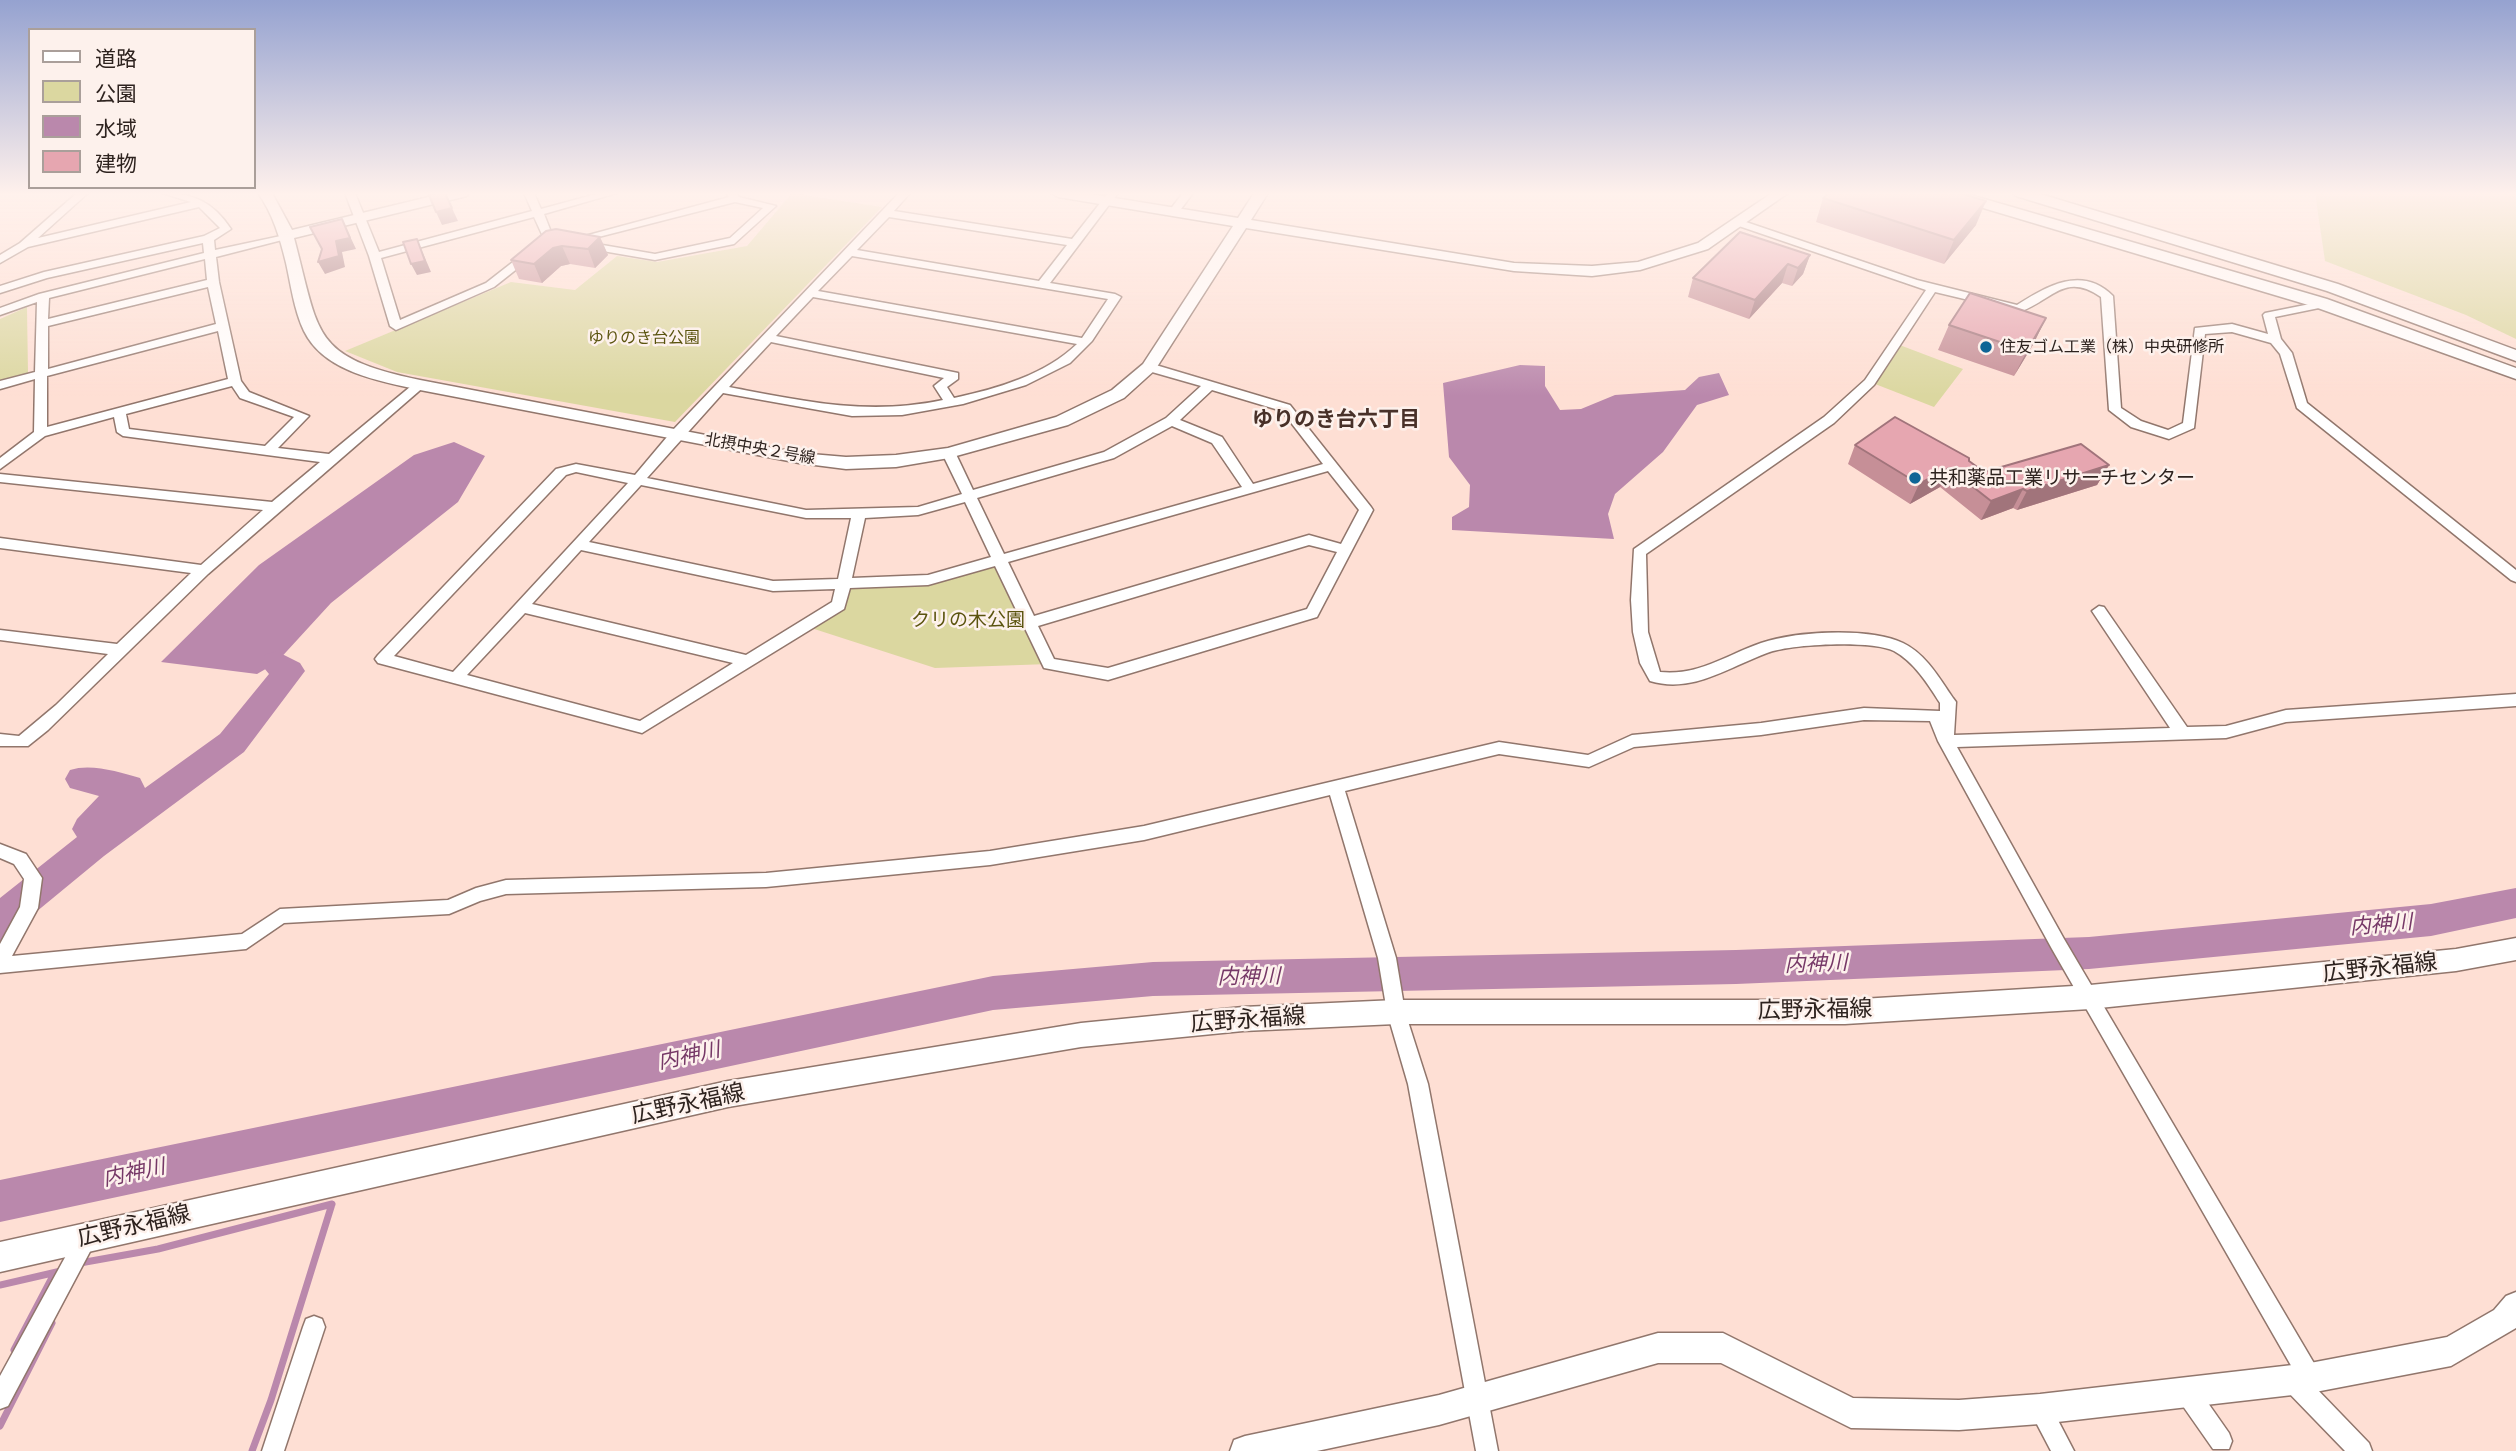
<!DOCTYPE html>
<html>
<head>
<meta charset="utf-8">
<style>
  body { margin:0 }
  #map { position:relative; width:2516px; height:1451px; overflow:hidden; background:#fedfd4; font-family:Raleway,"Noto Sans JP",sans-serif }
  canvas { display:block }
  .legend { position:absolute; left:28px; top:28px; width:228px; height:161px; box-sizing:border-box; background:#fdf1ec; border:2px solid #aa9f9a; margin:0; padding:9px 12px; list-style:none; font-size:21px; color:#2e231f }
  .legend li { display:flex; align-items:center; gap:14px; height:35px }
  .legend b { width:35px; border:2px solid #aa9f9a }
</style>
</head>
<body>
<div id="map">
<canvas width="2516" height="1451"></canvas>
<ul class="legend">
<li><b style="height:9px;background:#fff"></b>道路</li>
<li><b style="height:19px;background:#dbd7a0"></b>公園</li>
<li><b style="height:19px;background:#ba88ac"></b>水域</li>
<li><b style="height:19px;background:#e6a6b0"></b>建物</li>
</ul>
</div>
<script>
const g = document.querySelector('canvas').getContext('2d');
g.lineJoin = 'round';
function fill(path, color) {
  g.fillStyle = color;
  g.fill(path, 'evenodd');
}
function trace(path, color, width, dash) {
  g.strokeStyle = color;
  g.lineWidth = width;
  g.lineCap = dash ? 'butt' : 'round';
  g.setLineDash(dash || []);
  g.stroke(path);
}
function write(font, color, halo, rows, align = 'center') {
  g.font = font + ' Raleway,"Noto Sans JP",sans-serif';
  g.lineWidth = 5;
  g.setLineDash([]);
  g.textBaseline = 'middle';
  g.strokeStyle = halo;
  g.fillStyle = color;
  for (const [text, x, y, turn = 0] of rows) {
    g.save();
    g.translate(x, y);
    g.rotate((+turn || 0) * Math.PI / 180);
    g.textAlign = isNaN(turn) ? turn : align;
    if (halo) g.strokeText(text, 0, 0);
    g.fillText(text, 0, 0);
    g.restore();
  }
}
const green = new Path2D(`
  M792 193 882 207 675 422 397 372 345 351 511 282 575 290 617 256 657 262 747 246Z
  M2315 193H2516V339L2466 315 2325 261Z
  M27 307 28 373 0 381V319Z
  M1897 344 1963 369 1934 407 1870 382Z
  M1000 561 1049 664 935 668 805 626 838 605 843 584 928 580Z`);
const water = new Path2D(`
  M1520 365 1545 366V386L1560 410 1581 409 1615 395 1685 390 1699 377 1719 373 1729 395 1697 405 1663 452 1615 494 1608 514 1614 539 1452 530V517L1469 507 1470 485 1449 457 1443 383Z
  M454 442 485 456 458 502 331 603 276 663 257 674 161 662 259 565 414 455Z`);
const stream = new Path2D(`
  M80 1263 158 1249 332 1204
  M0 1285 61 1271
  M14 1350 54 1274
  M0 1426 52 1323
  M252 1451 271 1400 332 1204`);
const river = new Path2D(`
  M276 651 300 663 305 671 244 752 104 856 19 926 13 936 0 941V898L77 837 72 829 77 819 99 796 70 788 65 779 70 770C91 763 119 772 140 778L145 788 220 734 269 674 260 663 265 655Z
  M2516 888V918L2431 936 2089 969 1736 984 1153 996 993 1010 0 1222V1180L993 976 1153 962 1736 950 2089 937 2431 904Z`);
const minor = new Path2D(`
  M77 193H88L38 238 191 202 162 193C194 193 213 202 231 229L214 240 215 250 290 234V238L216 257 219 282 241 381 249 392 309 416 278 448 329 454 416 382 420 381 426 385 208 574 48 730 28 746H0V734L19 736 56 705 108 654 0 640V630L117 644 191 573 0 548V538L201 565 263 510 0 482V474L272 502 320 462 123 436 117 432 114 417 45 436 0 469V458L34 432 35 379 0 389V381L35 372 37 302 0 315V308L39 294 204 253 203 243 47 278 0 293V286L44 272 204 236 220 228 199 207 28 247 0 263V255L20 243ZM205 259 207 280 48 319 49 298ZM208 287 216 324 48 369V326ZM218 331 228 379 47 427V376ZM232 386 240 398 294 417 265 446 129 429 126 414Z
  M345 193H355L379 252 532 211 524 193H534L541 209 600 193H617L544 214 553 237 564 239V243L545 241 534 217 381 258 400 320 486 283 527 251 537 253 494 287 396 330 390 326 369 256Z
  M726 193H736L739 197 776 206 734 244 655 260 585 248 580 245 585 242 655 254 730 238 763 208 735 202 575 243 570 240 729 197Z
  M899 193H910L894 211 1072 239 1108 193H1118L1050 283 1115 294 1121 297 1092 341 1070 363 1026 385 963 404 902 415 852 416 723 393 647 478 806 510 918 507 962 494 942 453 944 450H954L973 490 1104 452 1166 418 1201 386 1145 370V364L1149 363 1290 405 1371 507 1373 510 1317 617 1108 680 1044 668 995 566 928 585 850 588 844 609 642 733 378 663 375 659 378 655 556 469 576 464 635 475 672 431ZM889 217 1067 245 1039 281 857 250ZM852 256 1108 299 1082 338 818 291ZM813 297 1077 344C1045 375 996 389 954 398L947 387 958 379V373L776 336ZM771 342 944 378 934 386 943 400C867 416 803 401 729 387ZM1212 390 1282 411 1323 464 1253 484 1222 437 1180 420ZM1172 426 1212 443 1242 487 1004 554 977 498 1114 458ZM1328 471 1359 510 1341 544 1309 535 1034 616 1008 562ZM576 472 628 483 453 672 394 656 566 475ZM641 485 806 518H851L838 579 773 581 589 542ZM965 502 991 557 928 575 852 578 865 518 918 515ZM1309 545 1337 552 1307 609 1108 668 1054 659 1038 626ZM581 550 773 591 835 589 832 602 746 655 532 604ZM525 613 733 663 640 721 467 675Z
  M1183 193H1193L1178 213H1170L1169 211Z
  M1740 220 1917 280 2017 305C2047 286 2082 265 2113 296L2121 408 2141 421 2168 430 2183 423 2195 328 2232 324 2268 334 2263 315 2265 313 2325 301V305L2319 308 2275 317 2281 339 2292 353 2307 403 2516 570V582L2511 580 2297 408 2280 354 2271 343 2232 332 2205 334 2194 428 2169 439 2131 427 2109 410 2101 297C2064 271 2052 301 2019 312L1935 292 1874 385 1834 423 1646 554 1648 632 1660 672C1699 676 1726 655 1761 643 1796 631 1870 627 1903 643 1926 654 1940 679 1953 698L1956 702 1954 735 2170 728 2092 611 2099 606 2104 607 2187 727 2226 726 2286 710 2516 694V706L2286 722 2226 738 1957 747 2064 939 2318 1370 2321 1378 2315 1387 2369 1443 2372 1451H2345L2284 1388 2281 1380 2284 1372 2293 1369 2052 949 1938 741 1930 721 1864 720 1761 735 1634 747 1589 767 1499 754 1345 791 1396 958 1405 1012 1428 1084 1498 1451H1476L1408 1084 1387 1012 1378 958 1330 795 1144 840 990 865 766 887 506 894 480 901 449 914 284 923 246 949 0 973V944L20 907 24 879 14 864 0 858V844L26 854 42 878 38 908 12 956 242 934 280 909 448 900 476 888 506 880 766 873 990 851 1144 826 1499 742 1588 755 1632 735 1761 723 1864 708 1940 711V703C1928 684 1914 662 1894 651 1871 640 1791 644 1767 653 1729 667 1692 694 1650 681L1640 663 1633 632 1631 600 1634 549 1824 417 1865 380 1926 290 1736 225V221Z
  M87 1227 94 1230 97 1237 94 1244 8 1406 0 1409V1376L80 1230Z
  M314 1316 322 1319 325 1327 284 1451H262L303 1327 306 1319Z
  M2186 1380 2194 1383 2229 1433 2232 1441 2229 1449H2213L2178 1399 2175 1391 2178 1383Z
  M2040 1398 2048 1401 2074 1451H2051L2029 1409 2032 1401Z`);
const tertiary = new Path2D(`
  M258 193H272L292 230 445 193H469L467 196 294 238C320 336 311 357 420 380L799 453 846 457 896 455 948 448 1056 417 1112 390 1143 364 1233 226 1058 197 1051 193H1084L1238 218 1254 193H1268L1251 220 1514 263 1592 266 1638 262 1698 243 1772 193H1788L1708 249 1640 270 1592 276 1514 271 1246 228 1155 370 1124 398 1068 425 949 458 896 467 846 469 799 463 420 390C379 381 324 372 304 331 294 310 291 285 286 263 280 238 273 214 258 193Z
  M2516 1292V1328L2451 1366 2310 1393 2040 1424 1959 1430 1851 1428 1721 1363H1658L1439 1425 1317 1451H1230L1234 1440 1245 1436 1439 1395 1658 1333H1723L1853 1398 1959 1400 2040 1394 2310 1363 2447 1337 2494 1310 2506 1296Z`);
const secondary = new Path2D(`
  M1940 193H1964L2327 299 2516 368V379L2315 307 1943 196Z
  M2013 193H2037L2338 284 2516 350V361L2327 291 2016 196Z
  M2516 938V960L2456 971 2090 1009 1845 1024H1396L1243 1031 1081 1047 728 1107 0 1272V1242L728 1081 1081 1023 1243 1007 1396 1000H1845L2090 985 2456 949Z`);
const wall = new Path2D(`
  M1823 198 1976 225 1944 264 1816 222Z
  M546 231 600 237 608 255 595 268 570 264 561 266 542 283 519 279 511 260Z
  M1810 255 1803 274 1792 286 1782 283 1749 319 1688 297 1693 278Z
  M1949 325 2034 343 2014 376 1938 350Z
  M1855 445 1969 461 1984 472 2109 465 2097 485 2017 510 2013 508 1981 520 1940 487 1910 504 1848 464Z`);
const shadedWall = new Path2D(`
  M445 193 458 221 442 225 436 212Z
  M1986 201 1976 225 1944 264 1954 240Z
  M342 219 356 249 342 252 345 267 325 274 318 262 336 241Z
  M600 237 608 255 595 268 588 249Z
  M417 239 431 272 417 275 411 264Z
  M562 246 570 264 561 266 542 283 534 264 553 248Z
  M1810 255 1803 274 1792 286 1798 268Z
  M1788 264 1782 283 1749 319 1755 300Z
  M2046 318 2034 343 2014 376 2027 351Z
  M2109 465 2097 485 2017 510 2027 491Z
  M1949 468 1940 487 1910 504 1919 484Z
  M2023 489 2013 508 1981 520 1991 501Z`);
const building = new Path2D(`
  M436 193H445L452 208 436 212 429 195Z
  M1829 193H1960L1986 201 1954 240 1823 198Z
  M342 219 350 238 336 241 339 256 318 262 322 249 310 227Z
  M556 229 600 237 588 249 562 246 553 248 534 264 511 260 546 231Z
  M1740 232 1810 255 1798 268 1788 264 1755 300 1693 278Z
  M417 239 425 261 411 264 403 242Z
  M1970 293 2046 318 2027 351 1949 325Z
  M1895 417 1969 458V461L1984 472 2081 444 2109 465 2027 491 2023 489 1991 501 1949 468 1919 484 1855 445Z`);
const markers = [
  [1986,347,7,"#0e6596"],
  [1915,478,7,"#0e6596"]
];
const farParknames = [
  ["ゆりのき台公園",644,338]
];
const farPoinames = [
  ["住友ゴム工業（株）中央研修所",2000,347]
];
const farStreetnames = [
  ["北摂中央２号線",760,449,10]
];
const poiNames = [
  ["共和薬品工業リサーチセンター",1929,478]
];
const parkNames = [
  ["クリの木公園",968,620]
];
const neighbourhoodNames = [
  ["ゆりのき台六丁目",1336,420]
];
const waterNames = [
  ["内神川",2381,925,-5],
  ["内神川",1816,964,-2],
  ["内神川",1249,977,-1],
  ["内神川",689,1056,-12],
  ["内神川",134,1173,-12]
];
const nearStreetnames = [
  ["広野永福線",2380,968,-6],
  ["広野永福線",1815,1010,-1],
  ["広野永福線",1248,1020,-4],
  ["広野永福線",688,1104,-12],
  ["広野永福線",134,1226,-13]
];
fill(green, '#dbd7a0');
fill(water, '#ba88ac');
trace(stream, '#ba88ac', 7);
fill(river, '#ba88ac');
trace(minor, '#91766c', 3);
trace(tertiary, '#91766c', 3);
trace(secondary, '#91766c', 3);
fill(minor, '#fff');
fill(tertiary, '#fff');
fill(secondary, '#fff');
fill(wall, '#c68f97');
fill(shadedWall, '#a1747b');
fill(building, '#e6a6b0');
trace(building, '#a1747b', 2);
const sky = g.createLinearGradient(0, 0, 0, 396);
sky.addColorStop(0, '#95a2d0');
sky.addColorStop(0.49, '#fff1ec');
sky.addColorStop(1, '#fff1ec00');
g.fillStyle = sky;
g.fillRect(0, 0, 2516, 396);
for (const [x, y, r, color] of markers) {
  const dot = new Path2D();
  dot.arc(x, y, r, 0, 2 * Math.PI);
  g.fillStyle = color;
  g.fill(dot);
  trace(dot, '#fdf1ec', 2.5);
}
write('16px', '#5b540f', '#fdf1ec', farParknames);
write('16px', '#2e231f', '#fdf1ec', farPoinames, 'left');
write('16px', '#2e231f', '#fdf1ec', farStreetnames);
write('19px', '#2e231f', '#fdf1ec', poiNames, 'left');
write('19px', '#5b540f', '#fdf1ec', parkNames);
write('bold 21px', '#483129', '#fdf1ec', neighbourhoodNames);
write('italic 21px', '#763867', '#fdf1ec', waterNames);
write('23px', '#2e231f', '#fdf1ec', nearStreetnames);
</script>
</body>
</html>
